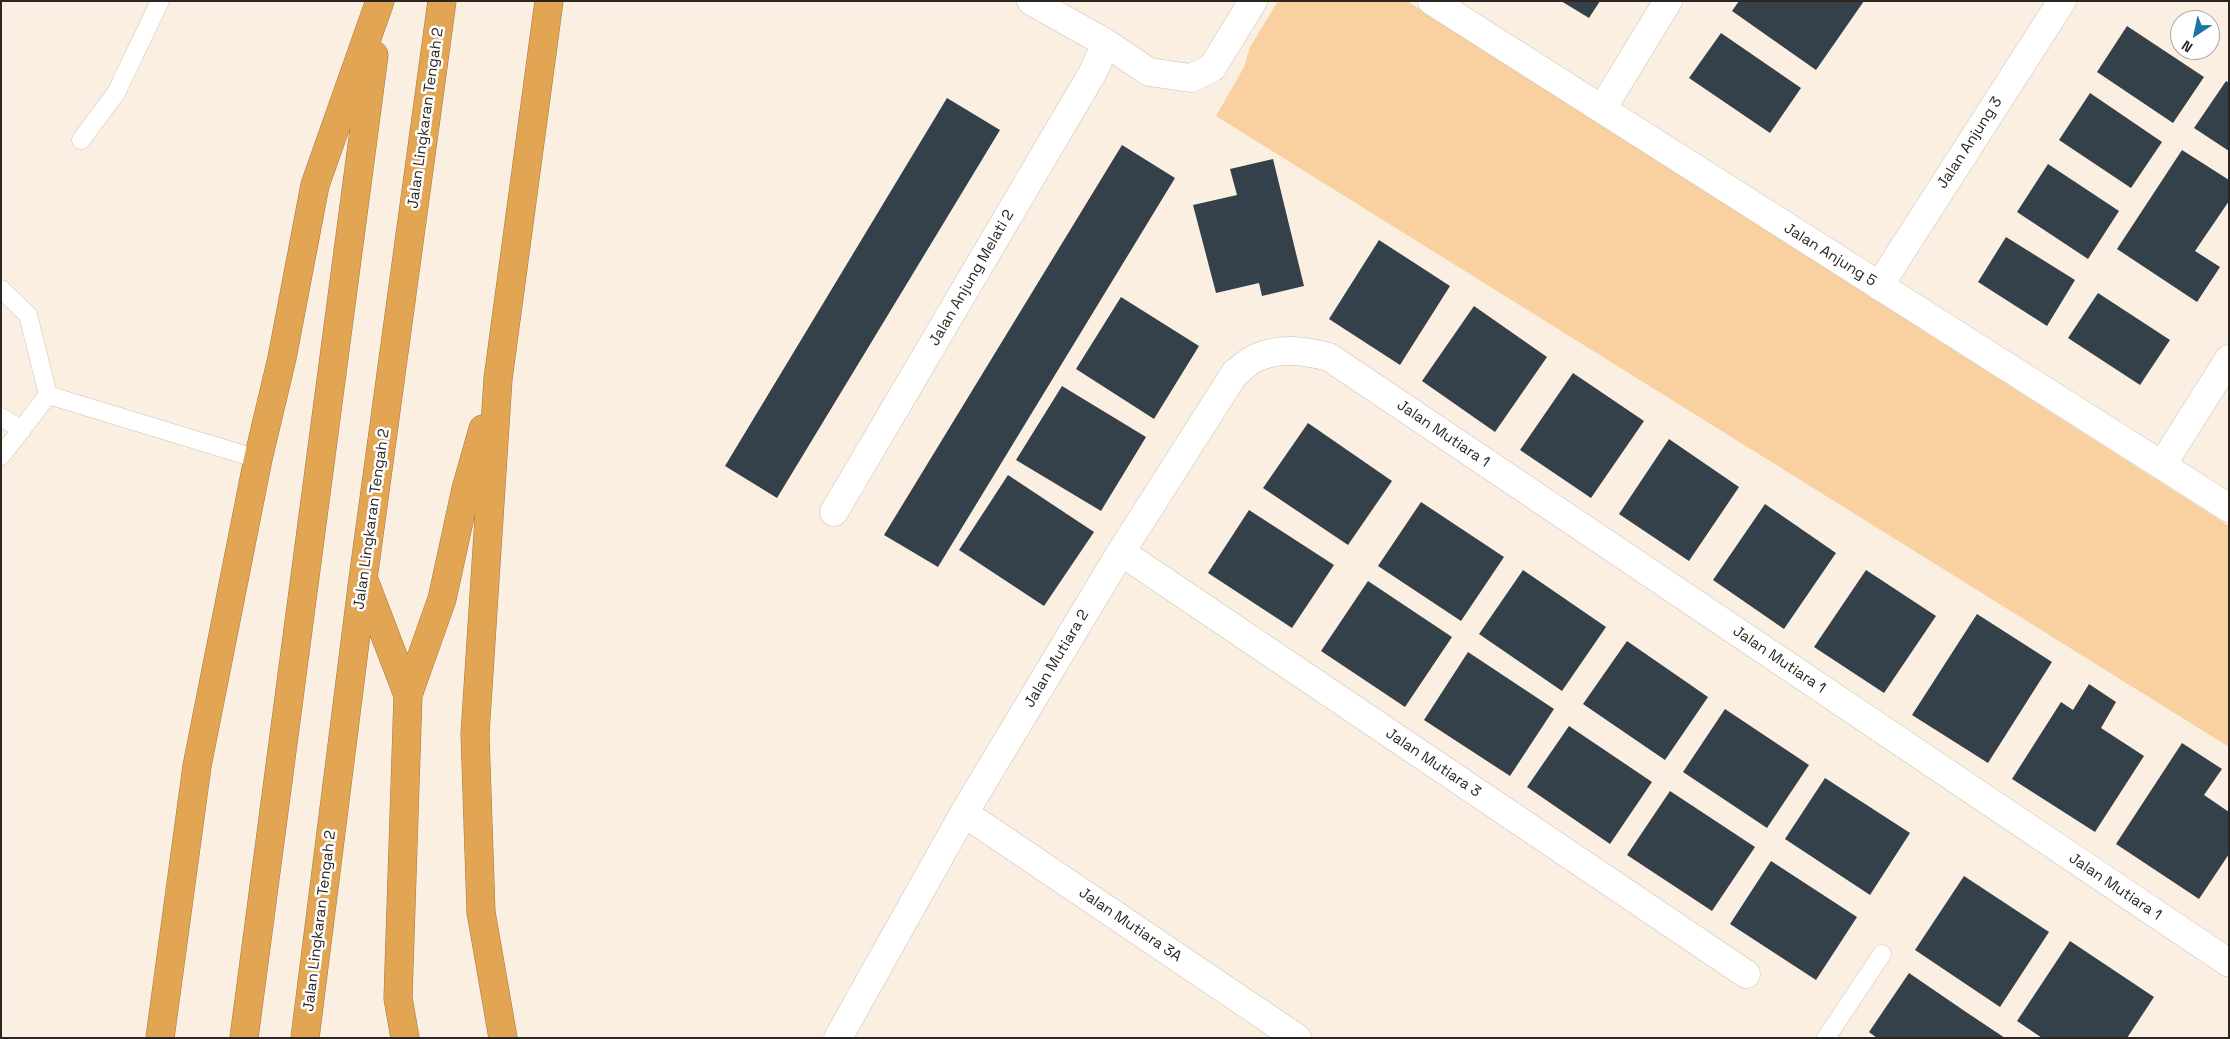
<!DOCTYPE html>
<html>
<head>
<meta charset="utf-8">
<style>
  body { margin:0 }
  #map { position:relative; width:2230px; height:1039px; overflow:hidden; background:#fbefe1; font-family:"Space Grotesk",sans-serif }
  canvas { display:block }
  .frame { position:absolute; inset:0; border:2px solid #2b2621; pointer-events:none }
  .north { position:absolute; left:2170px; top:10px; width:50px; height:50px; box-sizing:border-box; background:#fff; border:1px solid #aaa8a6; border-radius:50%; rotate:214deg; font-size:14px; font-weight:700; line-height:20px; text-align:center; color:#2b2621 }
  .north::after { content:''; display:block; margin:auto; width:18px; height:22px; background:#1b75a4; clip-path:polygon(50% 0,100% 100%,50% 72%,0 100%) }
</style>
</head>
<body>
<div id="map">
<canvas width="2230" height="1039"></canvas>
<div class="frame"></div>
<div class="north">N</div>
</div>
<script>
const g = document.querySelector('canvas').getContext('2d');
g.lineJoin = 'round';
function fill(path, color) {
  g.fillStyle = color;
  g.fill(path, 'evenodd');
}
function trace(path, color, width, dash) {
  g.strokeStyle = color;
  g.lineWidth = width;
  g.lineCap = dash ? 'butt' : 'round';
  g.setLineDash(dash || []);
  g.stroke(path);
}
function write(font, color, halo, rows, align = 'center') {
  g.font = font + ' "Space Grotesk",sans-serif';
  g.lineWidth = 5;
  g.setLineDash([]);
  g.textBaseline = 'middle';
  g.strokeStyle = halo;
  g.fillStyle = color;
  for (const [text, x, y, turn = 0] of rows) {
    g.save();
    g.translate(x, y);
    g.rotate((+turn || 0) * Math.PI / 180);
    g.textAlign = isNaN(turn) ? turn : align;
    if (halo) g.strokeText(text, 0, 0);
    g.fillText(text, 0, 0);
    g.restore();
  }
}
const green = new Path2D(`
  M1278 1H1407L2229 526V747L1216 116 1244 67 1250 47Z`);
const building = new Path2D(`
  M1561 1H1600L1589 18Z
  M1739 1H1864L1816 70 1732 11Z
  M2127 26 2204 77 2173 123 2097 72Z
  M1721 33 1801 88 1770 133 1689 78Z
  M2226 81 2229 83V151L2194 128Z
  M2090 93 2162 142 2131 188 2059 140Z
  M947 98 1000 130 777 498 725 466Z
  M1122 145 1175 178 938 567 884 535Z
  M2182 150 2229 180V201L2195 251 2220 267 2197 302 2117 249Z
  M1273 159 1304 286 1262 296 1259 283 1216 293 1193 205 1237 195 1230 169Z
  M2048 164 2119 211 2088 259 2017 212Z
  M2006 237 2075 280 2047 326 1978 282Z
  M1379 240 1450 286 1400 365 1329 319Z
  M2098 293 2170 340 2140 385 2068 338Z
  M1121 297 1199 346 1154 419 1076 369Z
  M1474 306 1547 357 1495 432 1422 381Z
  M1573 373 1644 421 1591 498 1520 450Z
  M1062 386 1146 437 1101 511 1016 460Z
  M1308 423 1392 481 1348 545 1263 488Z
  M1669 439 1739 487 1689 561 1619 514Z
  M1008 475 1094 532 1044 606 959 550Z
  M1421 502 1504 557 1461 621 1378 566Z
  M1765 504 1836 553 1784 629 1713 580Z
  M1249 510 1334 565 1292 628 1208 573Z
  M1523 570 1606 627 1562 691 1479 634Z
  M1866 570 1936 616 1884 693 1814 647Z
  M1368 581 1452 637 1405 707 1321 651Z
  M1977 614 2052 662 1988 763 1912 715Z
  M1627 641 1708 697 1665 760 1583 704Z
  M1468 652 1554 709 1510 776 1424 720Z
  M2089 684 2116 702 2101 728 2144 756 2095 832 2012 779 2061 702 2073 710Z
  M1725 709 1809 765 1767 828 1683 772Z
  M1569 726 1652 782 1610 844 1527 787Z
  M2182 743 2222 769 2204 795 2229 812V854L2199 899 2116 844Z
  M1825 778 1910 833 1870 895 1785 839Z
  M1670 791 1755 847 1712 911 1627 855Z
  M1771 861 1857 917 1816 980 1730 924Z
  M1964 876 2049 932 2000 1007 1915 950Z
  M2070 941 2154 997 2127 1038H2042L2017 1021Z
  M1909 973 1966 1012 2005 1038H1877L1869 1032Z`);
const lane = new Path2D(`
  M81 140 116 93 160 1
  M1 289 28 315 48 395 258 459
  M1 417 22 430
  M1 456 48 395
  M1826 1038 1882 954`);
const street = new Path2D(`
  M1031 1 1106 43 1149 72 1191 78 1212 68 1253 1
  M1432 1 2229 508
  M1602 109 1668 1
  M1879 286 2062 1
  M2162 465 2229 359
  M834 512 1092 74 1106 43
  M1121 552 1746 974
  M964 813 1297 1038
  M838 1038 964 813 1121 552 1235 373C1242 368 1250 360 1258 357 1281 347 1306 351 1329 357L2229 963`);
const highway = new Path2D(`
  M365 583 408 695 398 998 405 1038
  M408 695 442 599 466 489 483 429
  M160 1038 197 766 258 459 282 358 315 185 380 1
  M244 1038 374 55
  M305 1038 363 579 442 1
  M503 1038 481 912 475 734 498 379 549 1`);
const streetNames = [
  ["Jalan Lingkaran Tengah 2",426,118,-82],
  ["Jalan Anjung 3",1970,143,-57],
  ["Jalan Anjung 5",1830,255,32],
  ["Jalan Anjung Melati 2",972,278,-60],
  ["Jalan Mutiara 1",1443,434,34],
  ["Jalan Lingkaran Tengah 2",372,519,-82],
  ["Jalan Mutiara 2",1057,659,-59],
  ["Jalan Mutiara 1",1779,660,34],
  ["Jalan Mutiara 3",1433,763,34],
  ["Jalan Mutiara 1",2115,887,34],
  ["Jalan Lingkaran Tengah 2",320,921,-83],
  ["Jalan Mutiara 3A",1130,925,34]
];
fill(green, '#f9d1a0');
fill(building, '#34414a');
trace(lane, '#ccc0b3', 19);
trace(street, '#ccc0b3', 29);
trace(highway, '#a27942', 29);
trace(lane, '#fff', 18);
trace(street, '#fff', 28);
trace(highway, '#e2a553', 28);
write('15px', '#2b2621', '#fff', streetNames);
</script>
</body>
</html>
